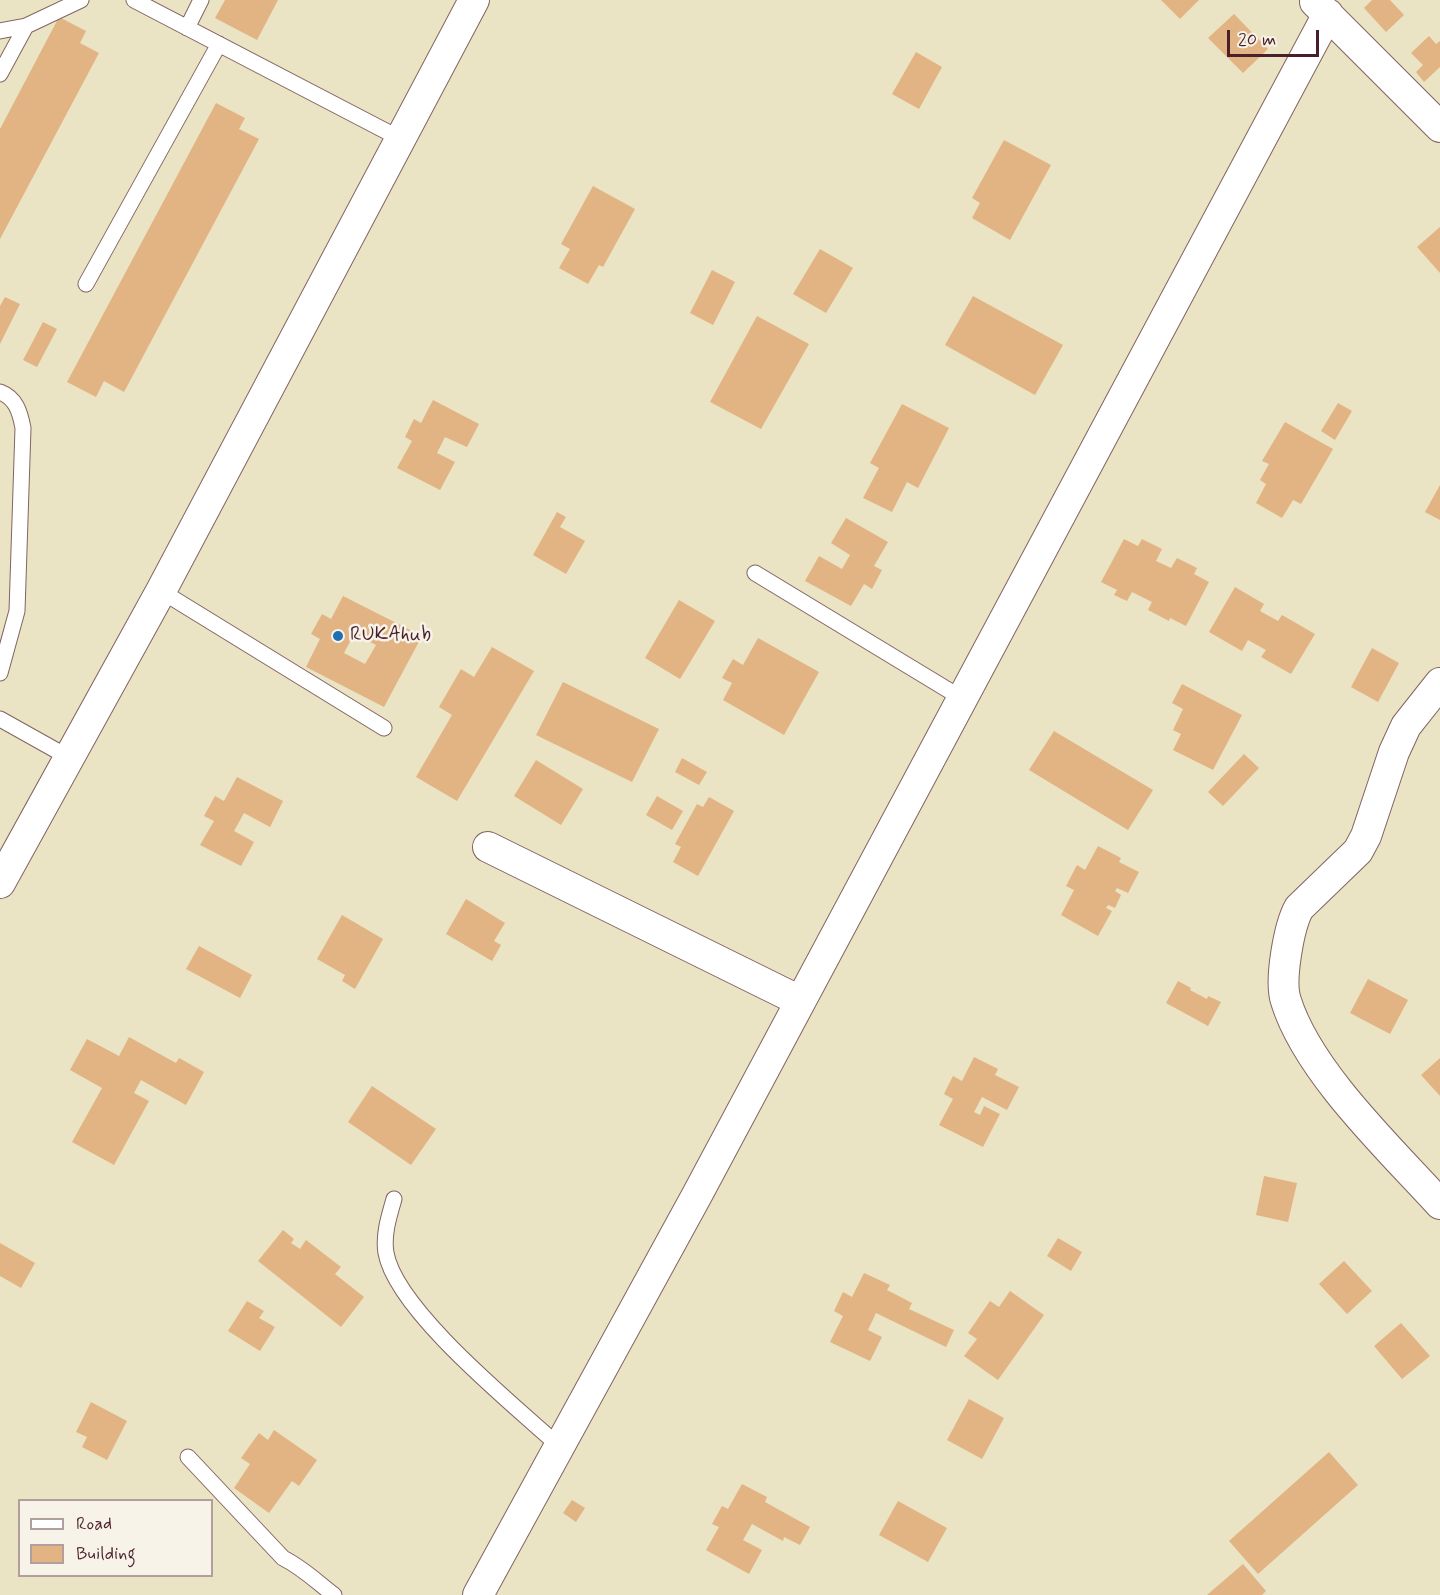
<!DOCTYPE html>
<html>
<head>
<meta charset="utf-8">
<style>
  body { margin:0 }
  #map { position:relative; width:1440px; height:1595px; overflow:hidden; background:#eae3c4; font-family:Mynerve,sans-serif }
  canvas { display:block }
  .legend { position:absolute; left:18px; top:1499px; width:195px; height:78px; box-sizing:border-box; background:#f7f3e8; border:2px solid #b29e9c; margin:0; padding:8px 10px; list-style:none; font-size:18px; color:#4a1f2b }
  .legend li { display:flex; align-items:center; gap:12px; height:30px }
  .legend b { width:30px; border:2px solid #b29e9c }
  .scale { position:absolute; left:1227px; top:30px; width:92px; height:27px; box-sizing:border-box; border:3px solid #4a1f2b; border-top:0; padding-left:8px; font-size:18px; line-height:21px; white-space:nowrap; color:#4a1f2b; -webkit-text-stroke:4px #f7f3e8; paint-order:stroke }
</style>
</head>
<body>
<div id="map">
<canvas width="1440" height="1595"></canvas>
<ul class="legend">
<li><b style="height:8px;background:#fff"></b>Road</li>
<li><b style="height:16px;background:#e2b483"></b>Building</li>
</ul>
<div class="scale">20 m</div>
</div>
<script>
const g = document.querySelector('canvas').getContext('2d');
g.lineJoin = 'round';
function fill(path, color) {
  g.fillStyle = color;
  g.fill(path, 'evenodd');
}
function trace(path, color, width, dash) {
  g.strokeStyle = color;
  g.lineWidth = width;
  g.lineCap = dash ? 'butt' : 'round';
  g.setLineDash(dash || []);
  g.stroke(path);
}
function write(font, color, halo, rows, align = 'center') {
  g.font = font + ' Mynerve,sans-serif';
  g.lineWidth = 5;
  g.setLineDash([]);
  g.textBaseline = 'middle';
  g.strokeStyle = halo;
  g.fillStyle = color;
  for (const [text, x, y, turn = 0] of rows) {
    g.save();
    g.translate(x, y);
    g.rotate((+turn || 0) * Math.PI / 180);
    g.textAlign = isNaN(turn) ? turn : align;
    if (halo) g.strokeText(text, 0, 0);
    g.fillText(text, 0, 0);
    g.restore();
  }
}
const building = new Path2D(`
  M225 0H278L257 40 215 18Z
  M1161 0H1199L1180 19Z
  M1372 0H1390L1404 15 1386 32 1364 8Z
  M1234 14 1268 49 1243 73 1208 38Z
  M59 17 86 31 80 43 99 53 0 239V129Z
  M1429 36 1436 44 1440 41V67L1424 82 1416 72 1423 65 1411 53Z
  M916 52 942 67 919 109 892 94Z
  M216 103 245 118 239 129 259 139 124 392 104 381 96 397 67 382Z
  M1004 140 1051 165 1010 240 972 218 980 203 972 198Z
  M593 186 635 209 603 267 599 265 588 284 559 268 570 249 561 244Z
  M1440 227V273L1417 247Z
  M820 249 853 268 826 313 793 294Z
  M712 270 735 282 713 325 690 313Z
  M973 296 1063 345 1035 395 945 345Z
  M5 297 20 304 0 344V306Z
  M757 316 809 344 761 429 710 402Z
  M43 322 57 329 37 367 23 360Z
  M433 400 479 424 467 447 445 437 437 453 455 462 440 490 397 468 412 441 405 437 414 419 421 423Z
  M1338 403 1352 411 1335 440 1321 431Z
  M902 404 949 428 918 488 907 482 892 512 863 498 879 468 870 463Z
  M1285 422 1333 449 1301 504 1293 500 1282 518 1256 503 1266 484 1260 480 1269 464 1262 461Z
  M1440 485V520L1425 512Z
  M557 512 566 517 560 527 585 541 566 574 533 555Z
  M846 518 888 542 874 566 882 570 872 589 864 584 851 606 805 581 819 556 842 569 850 555 831 543Z
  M1124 539 1138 546 1142 539 1162 549 1156 561 1171 568 1177 558 1197 568 1194 574 1209 582 1186 626 1170 618 1169 621 1148 610 1152 602 1132 592 1127 601 1114 595 1117 590 1101 582Z
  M1235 587 1264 604 1260 611 1278 621 1282 615 1315 634 1291 674 1261 657 1266 650 1248 640 1242 651 1209 632Z
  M343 596 422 636 384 707 306 667 320 639 311 634 322 614 331 619ZM354 634 376 645 365 664 344 653Z
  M679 600 715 621 680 679 645 658Z
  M758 638 819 672 784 735 723 700 732 683 722 678 733 659 743 665Z
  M492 647 534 671 457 801 416 777 452 715 439 707 461 669 474 677Z
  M1372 648 1399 663 1378 702 1351 687Z
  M563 682 659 729 632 782 536 735Z
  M1182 684 1242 715 1213 770 1173 750 1181 734 1173 730 1183 709 1172 703Z
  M1054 731 1153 790 1128 830 1029 770Z
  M1244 754 1259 768 1223 806 1208 792Z
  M682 758 707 772 699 785 675 772Z
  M536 760 583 789 561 825 514 796Z
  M237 777 283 801 270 827 244 813 234 831 254 842 241 866 200 845 214 821 204 816 215 796 224 801Z
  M657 796 683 811 672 830 646 815Z
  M709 797 734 811 698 876 673 862 681 847 675 844 697 804 703 807Z
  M1098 846 1121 858 1119 862 1139 872 1128 893 1117 888 1115 891 1121 895 1115 908 1108 905 1106 908 1112 911 1098 936 1061 915 1074 890 1066 886 1077 865 1085 870Z
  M466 899 505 923 494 941 501 945 492 961 446 934Z
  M342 915 383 939 355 989 342 981 345 975 317 959Z
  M199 946 252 975 240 998 186 969Z
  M1368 979 1408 1000 1390 1034 1350 1013Z
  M1178 981 1191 988 1190 990 1207 999 1208 996 1221 1002 1208 1026 1166 1003Z
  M129 1037 176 1063 179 1058 204 1072 186 1105 141 1080 134 1093 149 1101 114 1165 72 1142 102 1088 70 1070 87 1039 119 1056Z
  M974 1057 998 1069 995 1075 1019 1087 1007 1110 982 1097 974 1112 980 1115 984 1106 1000 1114 983 1147 939 1125 953 1099 944 1094 953 1076 962 1081Z
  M1440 1058V1096L1421 1075Z
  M372 1086 436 1129 411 1165 348 1122Z
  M1264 1176 1297 1183 1288 1222 1256 1215Z
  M283 1230 294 1239 291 1243 300 1249 306 1240 341 1267 335 1274 364 1297 341 1327 258 1261Z
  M1058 1238 1082 1252 1071 1271 1047 1256Z
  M0 1243 35 1263 21 1288 0 1276Z
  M1344 1261 1372 1291 1347 1314 1319 1284Z
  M864 1273 890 1285 887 1290 912 1303 909 1309 954 1330 946 1347 876 1313 868 1330 882 1337 870 1361 830 1342 843 1316 834 1311 843 1292 852 1297Z
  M1010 1291 1044 1315 998 1380 964 1356 977 1339 968 1333 990 1301 999 1307Z
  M247 1301 264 1311 259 1318 275 1327 260 1351 228 1331Z
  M1401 1323 1430 1356 1402 1379 1374 1346Z
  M969 1399 1004 1418 982 1459 947 1440Z
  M91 1402 127 1421 107 1460 82 1447 87 1437 76 1432Z
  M274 1430 317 1460 299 1486 292 1481 269 1513 234 1488 250 1464 241 1458 259 1433 268 1440Z
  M1329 1452 1358 1485 1258 1574 1229 1541Z
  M742 1484 767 1497 765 1502 810 1527 800 1545 784 1537 783 1541 752 1524 743 1540 762 1550 749 1574 706 1550 719 1527 712 1524 722 1506 728 1509Z
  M572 1500 585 1508 576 1522 563 1513Z
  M898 1501 947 1528 928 1562 879 1535Z
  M1243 1564 1266 1591 1262 1595H1207Z`);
const lane = new Path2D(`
  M134 0 399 138
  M187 28 201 0
  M0 31 26 26 81 0
  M0 74 26 26
  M86 284 219 44
  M0 392C16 398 20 412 23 428L17 611 0 673
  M755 573 963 699
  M161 591 384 728
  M0 719 68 757
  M394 1199C389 1216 383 1235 386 1253 396 1310 515 1406 559 1446
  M188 1457 283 1558C303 1568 317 1582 334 1595`);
const street = new Path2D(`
  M1315 2 1440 127
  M1440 683 1406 726 1394 752 1366 836 1358 851 1299 908C1289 926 1279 981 1286 1001 1308 1072 1391 1150 1440 1204
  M488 847 800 1001
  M0 883 161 591 474 0
  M478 1595 697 1195 1328 14`);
const markers = [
  [338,636,6,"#1f6fb2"]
];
const poiNames = [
  ["RUKAhub",350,636]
];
fill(building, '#e2b483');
trace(lane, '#826461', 17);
trace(street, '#826461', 32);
trace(lane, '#fff', 15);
trace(street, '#fff', 30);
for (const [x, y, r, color] of markers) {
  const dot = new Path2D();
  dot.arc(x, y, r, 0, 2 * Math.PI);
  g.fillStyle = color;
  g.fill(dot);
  trace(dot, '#f7f3e8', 2);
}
write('20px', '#4a1f2b', '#f7f3e8', poiNames, 'left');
</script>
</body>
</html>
